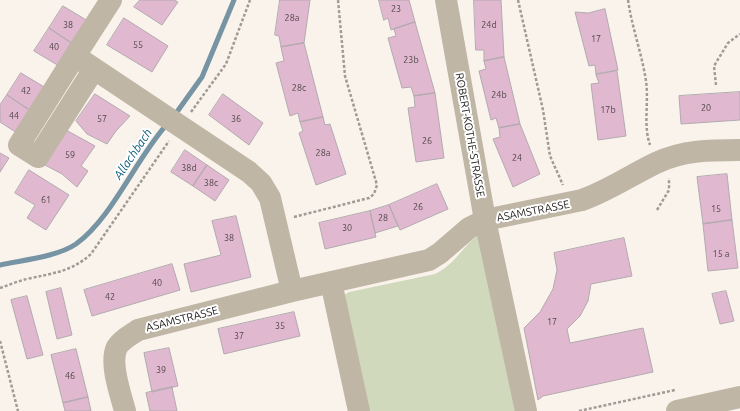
<!DOCTYPE html>
<html>
<head>
<meta charset="utf-8">
<style>
  body { margin:0 }
  canvas { display:block; background:#f9f3eb }
</style>
</head>
<body>
<canvas width="740" height="411"></canvas>
<script>
const g = document.querySelector('canvas').getContext('2d');
g.lineJoin = 'round';
function fill(path, color) {
  g.fillStyle = color;
  g.fill(path, 'evenodd');
}
function trace(path, color, width, dash) {
  g.strokeStyle = color;
  g.lineWidth = width;
  g.lineCap = dash ? 'butt' : 'round';
  g.setLineDash(dash || []);
  g.stroke(path);
}
function write(font, color, halo, rows, align = 'center') {
  g.font = font + ' Ubuntu,sans-serif';
  g.lineWidth = 4;
  g.setLineDash([]);
  g.textBaseline = 'middle';
  g.strokeStyle = halo;
  g.fillStyle = color;
  for (const [text, x, y, turn = 0] of rows) {
    g.save();
    g.translate(x, y);
    g.rotate((+turn || 0) * Math.PI / 180);
    g.textAlign = isNaN(turn) ? turn : align;
    if (halo) g.strokeText(text, 0, 0);
    g.fillText(text, 0, 0);
    g.restore();
  }
}
const green = new Path2D(`
  M481 233 520 411H370L344 295 349 292 435 274C455 265 464 244 481 233Z`);
const stream = new Path2D(`
  M174 116 202 77 234 0
  M0 265C22 260 57 257 76 244 113 217 136 158 168 123`);
const building = new Path2D(`
  M140 0H174L178 2 162 25 134 7Z
  M280 0H310L304 43 281 47 279 36 275 35Z
  M379 0H409L415 22 391 30 388 18 384 20Z
  M474 0H501L504 57 484 61V50H476Z
  M63 6 88 21 73 44 49 28Z
  M605 9 618 70 596 74 595 65 589 66 575 12 588 13Z
  M124 18 168 46 152 72 107 45Z
  M415 22 435 93 414 96 411 87 402 88 388 38 396 36 394 29Z
  M49 28 73 44 59 66 34 51Z
  M304 43 323 117 300 122 298 113 290 116 276 63 284 61 281 47Z
  M504 57 520 124 499 128 496 118 491 120 479 71 486 69 484 61Z
  M617 71 626 136 598 140 591 84 599 83 596 75Z
  M21 73 46 88 31 111 7 95Z
  M740 92V120L681 124 679 96Z
  M435 93 444 158 416 162 408 108 415 107 414 96Z
  M95 94 130 116 116 131 107 144 87 134 76 121Z
  M223 94 263 123 249 145 209 115Z
  M7 95 31 111 17 133 0 122V105Z
  M323 117 325 125 330 124 346 174 316 185 299 133 303 131 300 122Z
  M520 124 540 174 513 187 493 139 500 137 499 128Z
  M66 130 95 146 81 166 88 171 77 187 62 174 45 165Z
  M185 150 207 165 193 186 171 172Z
  M0 153 9 158 0 172Z
  M207 165 229 180 215 201 193 186Z
  M29 170 69 195 46 230 27 218 35 205 15 193Z
  M727 174 732 220 703 224 697 177Z
  M437 184 448 209 400 230 389 205Z
  M389 205 398 226 375 233 370 211Z
  M370 211 376 237 325 249 319 223Z
  M236 216 251 277 191 292 184 264 221 255 212 221Z
  M732 220 738 268 708 271 703 224Z
  M624 238 632 276 591 284 588 301 580 316 567 329 570 343 643 328 653 372 543 396 538 400 524 328 540 312 553 289 557 270 554 253Z
  M172 264 180 290 92 316 84 290Z
  M61 288 72 335 57 339 46 292Z
  M726 291 734 321 720 324 712 294Z
  M27 296 43 355 27 359 11 300Z
  M294 312 300 336 224 354 218 329Z
  M169 348 178 386 152 392 144 353Z
  M76 349 88 397 63 403 51 355Z
  M172 387 177 411H150L146 393Z
  M88 397 91 411H65L63 403Z`);
const path = new Path2D(`
  M518 0 543 110 550 156 563 185
  M628 0C632 28 642 54 646 81 649 102 643 125 650 145
  M716 85 714 66 728 43 740 34
  M191 112 226 64 250 0
  M657 210 669 190V178
  M294 217 369 198 374 194 377 185 345 76 338 0
  M0 288C9 285 18 281 27 279 53 273 71 272 91 254L169 141
  M0 341 18 411
  M579 411 675 390`);
const minor = new Path2D(`
  M111 0 75 56 249 172 261 183 270 198 292 291
  M446 0 485 220 526 411
  M75 56 19 145 38 157 94 69
  M331 282 359 411
  M125 411C121 395 109 363 117 347 122 339 131 335 138 330L292 291 429 260 440 253 469 228 485 220 582 200C608 191 631 175 656 163 683 150 711 150 740 150
  M677 411 740 397`);
const numberNames = [
  ["23",396,9],
  ["28a",292,18],
  ["38",68,25],
  ["24d",489,25],
  ["17",596,39],
  ["55",138,45],
  ["40",54,47],
  ["23b",411,60],
  ["28c",299,88],
  ["42",26,91],
  ["24b",499,95],
  ["20",706,108],
  ["17b",608,110],
  ["44",14,116],
  ["57",102,119],
  ["36",236,119],
  ["26",427,141],
  ["28a",323,153],
  ["59",70,155],
  ["24",517,158],
  ["38d",189,168],
  ["38c",211,183],
  ["61",46,200],
  ["26",418,207],
  ["15",716,209],
  ["28",383,218],
  ["30",347,228],
  ["38",229,238],
  ["15 a",721,254],
  ["40",157,283],
  ["42",110,297],
  ["17",552,322],
  ["35",280,326],
  ["37",239,336],
  ["39",161,370],
  ["46",70,376]
];
const streetNames = [
  ["ROBERT-KOTHE-STRASSE",470,135,80],
  ["ASAMSTRASSE",533,211,-11],
  ["ASAMSTRASSE",182,319,-14]
];
const waterNames = [
  ["Allachbach",133,154,-56]
];
fill(green, '#d1d9bc');
trace(stream, '#7694a3', 5);
fill(building, '#e0b8cf');
trace(building, '#b3aaaf', 1);
trace(path, '#9f9b95', 2.5, [3, 2]);
trace(minor, '#c0b6a6', 22);
write('9px', '#52474a', null, numberNames);
write('11px', '#23211e', '#fff', streetNames);
write('italic 12px', '#075878', '#fff', waterNames);
</script>
</body>
</html>
